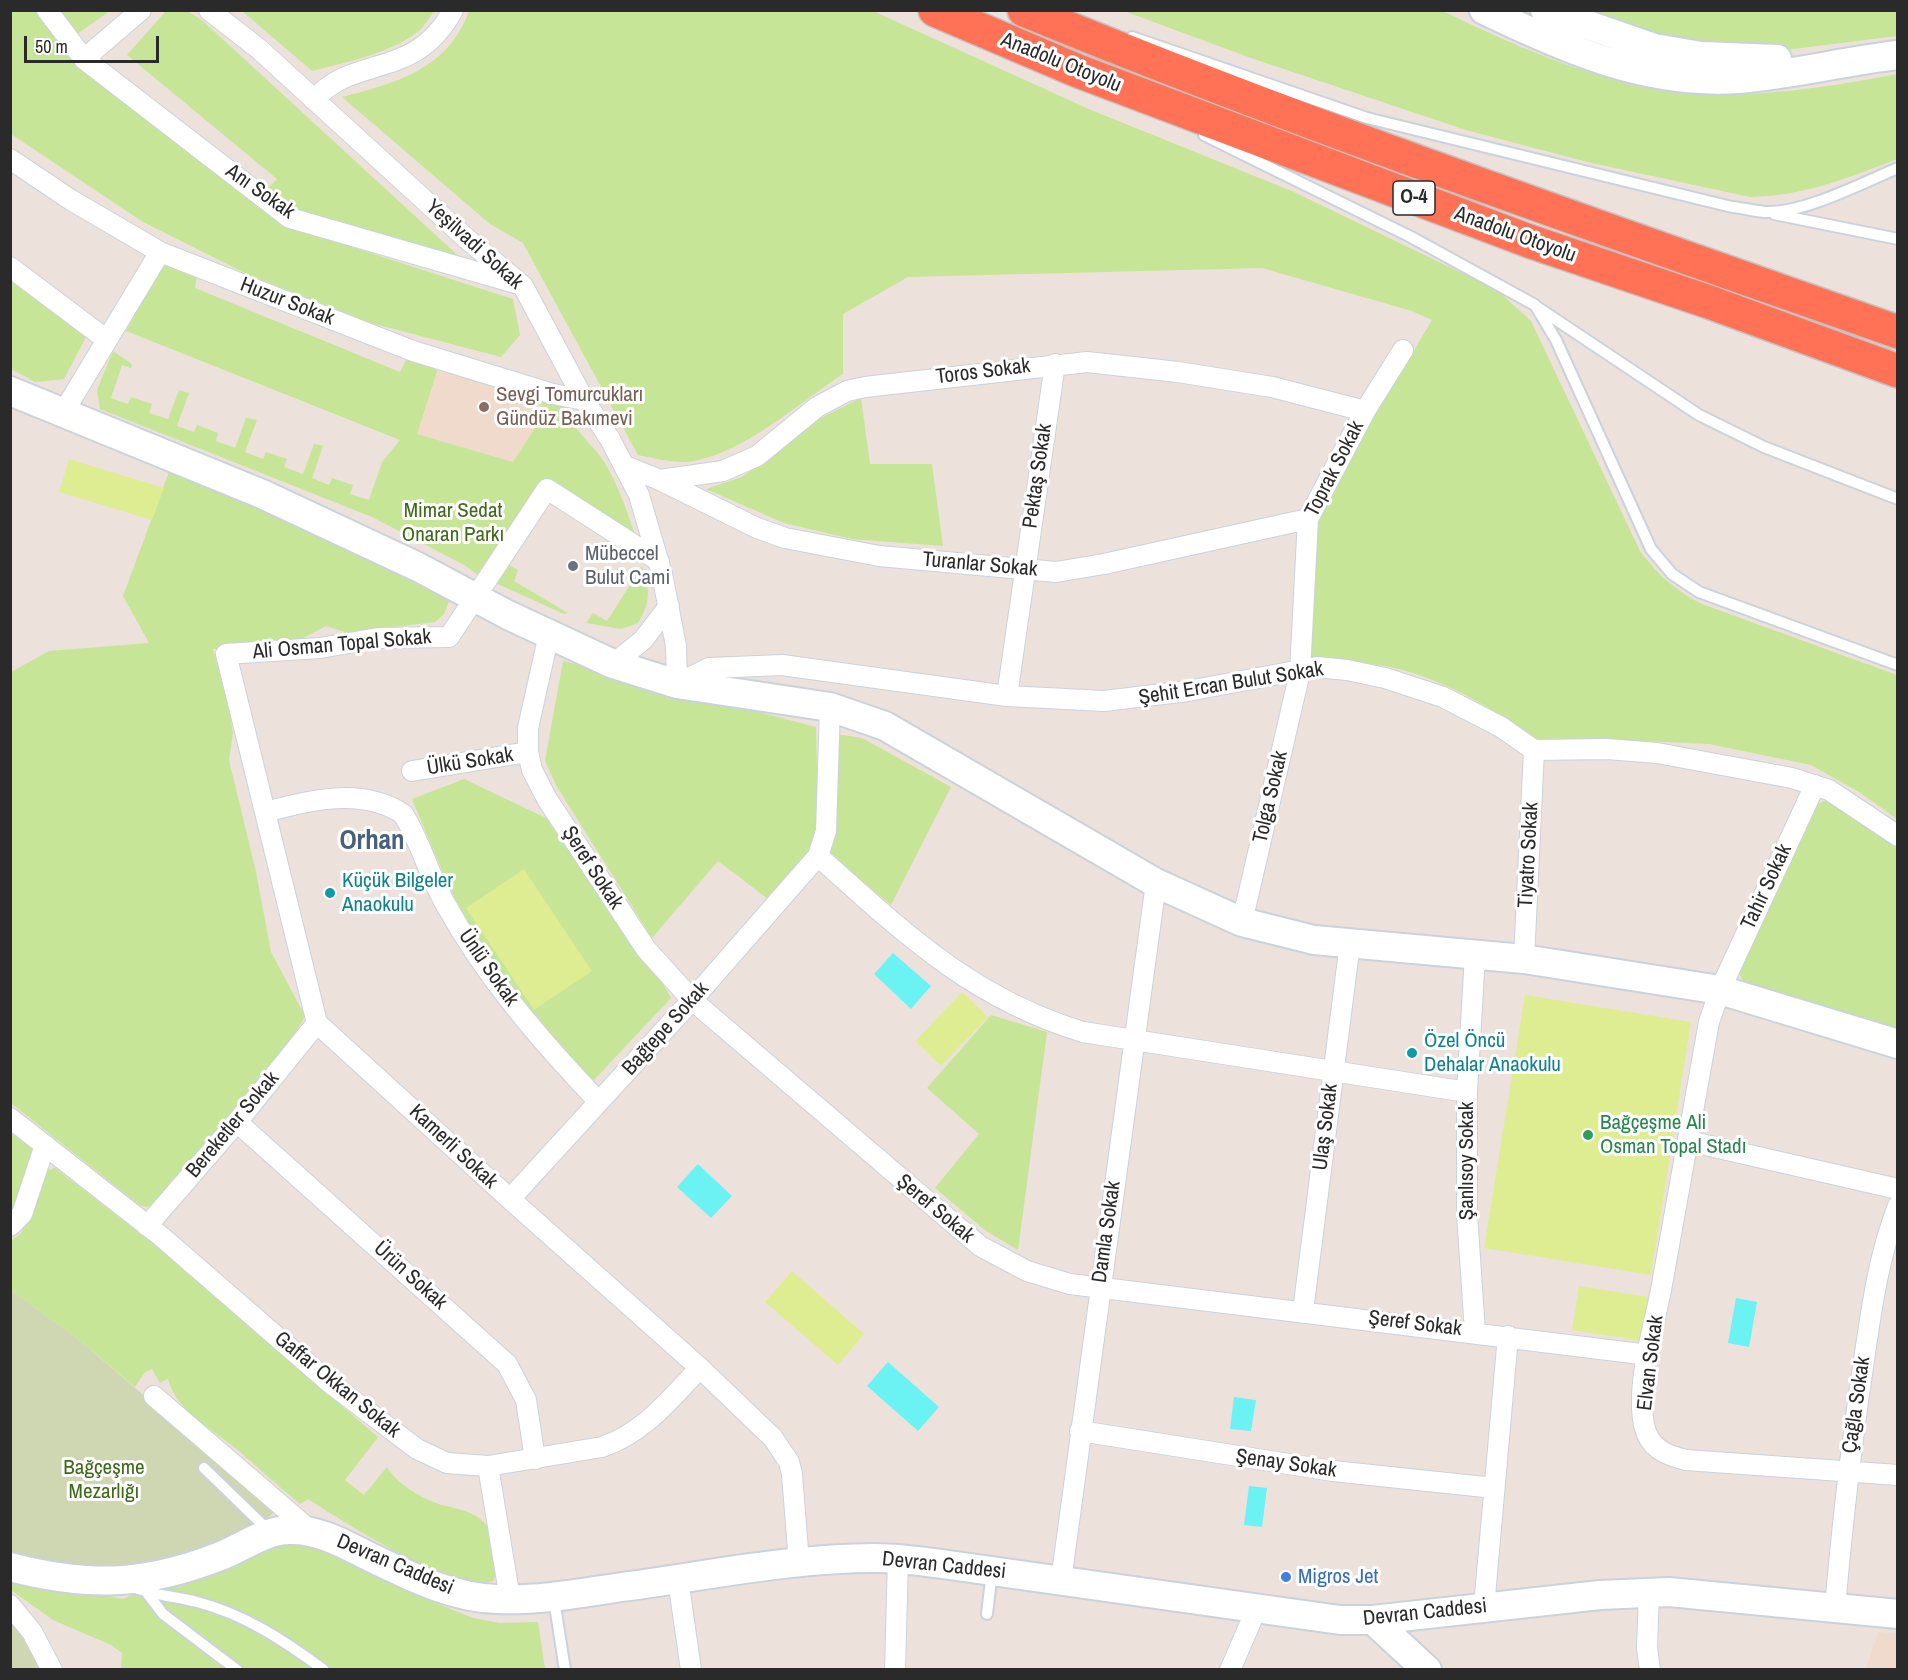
<!DOCTYPE html>
<html>
<head>
<meta charset="utf-8">
<style>
  body { margin:0 }
  #map { position:relative; width:1908px; height:1680px; overflow:hidden; background:#ede1dc; font-family:"Archivo Narrow",sans-serif }
  canvas { display:block }
  .frame { position:absolute; inset:0; border:12px solid #2a2a2a; pointer-events:none }
  .scale { position:absolute; left:24px; top:36px; width:135px; height:27px; box-sizing:border-box; border:3px solid #2a2a2a; border-top:0; padding-left:8px; font-size:18px; line-height:21px; white-space:nowrap; color:#2a2a2a; -webkit-text-stroke:4px #fff; paint-order:stroke }
</style>
</head>
<body>
<div id="map">
<canvas width="1908" height="1680"></canvas>
<div class="frame"></div>
<div class="scale">50 m</div>
</div>
<script>
const g = document.querySelector('canvas').getContext('2d');
g.lineJoin = 'round';
function fill(path, color) {
  g.fillStyle = color;
  g.fill(path, 'evenodd');
}
function trace(path, color, width, dash) {
  g.strokeStyle = color;
  g.lineWidth = width;
  g.lineCap = dash ? 'butt' : 'round';
  g.setLineDash(dash || []);
  g.stroke(path);
}
function write(font, color, halo, rows, align = 'center') {
  g.font = font + ' "Archivo Narrow",sans-serif';
  g.lineWidth = 6;
  g.setLineDash([]);
  g.textBaseline = 'middle';
  g.strokeStyle = halo;
  g.fillStyle = color;
  for (const [text, x, y, turn = 0] of rows) {
    g.save();
    g.translate(x, y);
    g.rotate((+turn || 0) * Math.PI / 180);
    g.textAlign = isNaN(turn) ? turn : align;
    if (halo) g.strokeText(text, 0, 0);
    g.fillText(text, 0, 0);
    g.restore();
  }
}
const education = new Path2D(`
  M438 371 543 395 540 420 513 462 417 434Z
  M1878 1632 1897 1634V1669H1866Z`);
const green = new Path2D(`
  M10 11H35L70 58 299 230 513 299 520 335 501 357 371 323 249 275 143 222 11 134Z
  M59 11H110L77 34Z
  M166 11H188L204 22 465 262 301 216 267 189 277 179 127 55Z
  M242 11H435C430 16 426 24 421 29 396 52 344 63 312 71Z
  M469 11H873L1091 110 1294 192 1497 290 1531 321 1640 551C1658 575 1675 590 1702 604L1897 675V819L1859 792 1811 765 1709 744 1595 739 1539 743C1501 713 1459 688 1413 673 1382 663 1344 661 1311 658L1309 590 1312 537 1324 500 1432 320 1412 311 1262 268 908 277 843 314V374C800 402 736 460 684 462 669 462 653 458 638 455L523 243 490 224 342 97C397 83 448 69 469 11Z
  M1124 11H1443C1508 43 1590 79 1661 90 1733 102 1826 88 1897 74V159C1848 178 1804 196 1750 197L1587 162 1466 130 1251 58Z
  M1595 11H1897V36L1778 51 1732 52 1597 21Z
  M160 265H180L197 277 195 288 400 372 406 360 438 369 417 434 513 462 540 420 543 395 567 406C570 429 593 444 605 463 619 487 628 514 637 540L555 481 482 578 466 566 372 517 100 409 97 390 113 351 132 364 131 368 122 365 111 398 128 404 131 397 152 404 149 413 168 419 179 390 189 393 177 426 194 432 197 425 218 433 216 441 235 448 246 418 257 420 245 452 263 459 266 452 287 459 284 467 303 474 314 444 323 446 312 478 329 485 332 478 353 485 350 494 369 500 382 462 400 440 126 331Z
  M10 280 86 337 64 379 35 382 11 369Z
  M861 398 870 464H932L943 546 852 539 784 523 706 489 742 477 780 450 807 425Z
  M169 472 288 518 447 594 449 601 444 614 435 622 348 633 326 626 296 642 213 649 228 702 233 733 229 760 256 872 271 952 305 1016C269 1083 204 1147 154 1205L146 1207 139 1205 11 1103V672L49 651 149 643 123 596Z
  M505 563 518 570 514 581 568 613 564 614 491 581Z
  M642 566C650 590 651 602 638 623L621 629 586 623 593 613 607 621Z
  M563 661 816 727 818 824 806 857 768 899 718 861 652 938 557 787 545 761Z
  M836 734 862 738 951 787 891 905 829 854Z
  M464 779 546 818 639 953 658 975 671 998 593 1081C556 1042 512 1003 485 956 456 906 434 852 412 799Z
  M1826 800 1859 818 1897 846V1030L1743 981 1739 973 1818 804Z
  M991 1015 1047 1032 1018 1250 986 1231 935 1188 979 1134 927 1088Z
  M10 1133 35 1150 20 1194 10 1213Z
  M55 1168 151 1242 378 1437 345 1480 364 1495 387 1467C397 1484 422 1499 442 1505 472 1512 491 1516 496 1551 498 1563 499 1570 493 1581 451 1592 346 1523 308 1499L300 1504C279 1487 260 1469 239 1451 213 1429 178 1414 168 1379L160 1383 152 1369 145 1372 135 1387 79 1340 11 1290V1241L21 1233 48 1170Z
  M297 1542 335 1550 406 1591 473 1618 500 1623 538 1622 545 1669H121L122 1653 111 1645 53 1620 11 1590 10 1576 123 1599 147 1588 278 1544Z`);
const cemetery = new Path2D(`
  M11 1290 79 1340 277 1509 251 1534 125 1572 11 1557Z
  M10 1614 33 1650 41 1669H11Z`);
const pitch = new Path2D(`
  M69 459 164 488 152 520 59 492Z
  M524 869 592 971 534 1010 466 908Z
  M962 992 988 1017 941 1066 915 1041Z
  M1525 995 1691 1022 1651 1275 1484 1248Z
  M792 1271 864 1334 838 1365 765 1302Z
  M1579 1286 1649 1297 1642 1341 1572 1330Z`);
const water = new Path2D(`
  M893 953 931 986 911 1009 874 974Z
  M698 1164 732 1196 711 1218 677 1187Z
  M1736 1298 1757 1302 1749 1347 1728 1343Z
  M888 1362 939 1407 918 1431 867 1386Z
  M1234 1397 1256 1400 1251 1431 1230 1429Z
  M1249 1486 1267 1488 1262 1527 1244 1525Z`);
const lane = new Path2D(`
  M1132 37 1367 118 1732 207C1743 208 1754 211 1765 212 1803 214 1862 183 1898 168
  M1204 135 1411 237 1535 305 1556 340 1651 549 1672 574 1699 592 1898 665
  M1774 214 1898 239
  M1537 307 1699 415 1764 447 1898 499
  M204 1468 269 1531
  M133 1587C154 1596 175 1596 197 1602 244 1614 285 1641 324 1670
  M147 1593 163 1614 237 1670
  M554 1599 565 1670
  M987 1614 992 1571`);
const street = new Path2D(`
  M47 10 84 59 290 218 515 283
  M209 10 259 49 467 239 523 286 584 400 610 439 639 495 662 574 676 646 677 684
  M84 59 141 10
  M314 100C355 53 414 82 453 10
  M10 159 71 200 160 252 413 351 553 394 584 400
  M10 267 107 340
  M63 413 160 252
  M625 466 660 480 723 471 757 456 817 407 847 391 865 387 1087 362 1178 372 1272 387 1365 411
  M660 480 757 528 785 538 879 556 1056 572 1104 564 1308 519
  M659 561 547 489 449 637 378 638 320 648 226 654 317 1023 510 1199 700 1368 773 1438 789 1462 792 1474 799 1563
  M549 634 528 728V752L532 770 547 799 646 949 692 1000 980 1246 1027 1271 1070 1284 1649 1355
  M613 664 643 640 669 606
  M677 684 709 668 782 665 1007 696 1104 701 1188 691 1317 667 1347 670 1385 678 1443 697 1501 727 1534 750 1607 749 1657 753 1792 778 1829 790 1898 836
  M1007 696 1055 364
  M412 771 528 752
  M1815 785 1720 990 1709 1022C1693 1111 1677 1201 1661 1290 1653 1330 1636 1385 1644 1425 1649 1448 1665 1455 1686 1460L1898 1475
  M266 812C309 800 362 787 403 814 421 842 429 876 446 905 487 979 541 1041 599 1102
  M818 856C903 932 971 998 1083 1032L1467 1092
  M1242 922 1300 672 1308 519 1365 411 1403 350
  M1524 959 1534 750
  M10 1118 162 1237 330 1383 417 1449 447 1463 488 1466 602 1447C644 1433 670 1399 700 1368
  M237 1122 507 1364 526 1400 535 1459
  M1688 1141 1898 1189
  M510 1199 692 1000 818 856 826 831 830 707
  M10 1226 22 1214 45 1145
  M147 1226 237 1122 317 1023
  M1303 1311 1350 943
  M1475 1332 1467 1214V1092L1475 955
  M154 1396 311 1531
  M1080 1431 1333 1471 1494 1488
  M488 1466 510 1599
  M678 1579 691 1670
  M1061 1581 1156 883
  M1649 1592 1647 1648 1650 1670
  M10 1605 32 1632 52 1670
  M1484 1607 1508 1336
  M1835 1608C1842 1527 1851 1447 1863 1367 1871 1312 1878 1257 1898 1206
  M895 1670 898 1559
  M1230 1670 1256 1610`);
const secondary = new Path2D(`
  M1484 10C1565 49 1646 85 1738 79 1792 75 1844 61 1898 55
  M1545 10 1654 48 1701 56 1777 59
  M10 391 262 494 418 567 508 615 613 664 677 684 830 707 885 726 1156 883 1242 922 1314 940 1524 959 1720 990 1898 1044
  M10 1567C87 1587 143 1586 218 1557 240 1549 265 1530 289 1530 319 1529 344 1544 370 1557 410 1576 452 1598 497 1599 539 1601 581 1593 622 1587 705 1576 791 1558 875 1558 898 1558 920 1561 942 1564L1340 1620H1373L1600 1595 1669 1592 1898 1614
  M1373 1620 1427 1670`);
const highway = new Path2D(`
  M935 10 1078 71 1529 241 1709 302 1898 371
  M1024 10C1311 128 1605 229 1898 332`);
const markers = [
  [484,407,6,"#8d6e63"],
  [573,566,6,"#6b7280"],
  [330,893,6,"#0f9aa8"],
  [1412,1053,6,"#0f9aa8"],
  [1588,1135,6,"#2e9e5b"],
  [1286,1577,6,"#3f7fe0"]
];
const shields = [
  [1414,198,42]
];
const shieldNames = [
  ["O-4",1414,198]
];
const streetNames = [
  ["Anadolu Otoyolu",1061,63,22],
  ["Anı Sokak",260,192,35],
  ["Anadolu Otoyolu",1515,235,20],
  ["Yeşilvadi Sokak",474,245,42],
  ["Huzur Sokak",287,302,21],
  ["Toros Sokak",983,372,-7],
  ["Toprak Sokak",1335,469,-63],
  ["Pektaş Sokak",1038,476,-82],
  ["Turanlar Sokak",980,565,5],
  ["Ali Osman Topal Sokak",342,645,-5],
  ["Şehit Ercan Bulut Sokak",1231,684,-9],
  ["Ülkü Sokak",470,762,-9],
  ["Tolga Sokak",1271,797,-77],
  ["Tiyatro Sokak",1529,855,-87],
  ["Şeref Sokak",592,868,57],
  ["Tahir Sokak",1767,887,-65],
  ["Ünlü Sokak",488,968,55],
  ["Bağtepe Sokak",666,1029,-48],
  ["Bereketler Sokak",233,1125,-50],
  ["Ulaş Sokak",1326,1127,-83],
  ["Kamerli Sokak",453,1147,43],
  ["Şanlısoy Sokak",1467,1161,-90],
  ["Şeref Sokak",935,1209,40],
  ["Damla Sokak",1107,1232,-82],
  ["Ürün Sokak",410,1276,42],
  ["Şeref Sokak",1415,1324,7],
  ["Elvan Sokak",1651,1363,-83],
  ["Gaffar Okkan Sokak",337,1385,39],
  ["Çağla Sokak",1857,1405,-82],
  ["Şenay Sokak",1286,1464,8],
  ["Devran Caddesi",395,1565,23],
  ["Devran Caddesi",944,1566,6],
  ["Devran Caddesi",1425,1613,-6]
];
const educationNames = [
  ["Sevgi Tomurcukları",496,395],
  ["Gündüz Bakımevi",496,419]
];
const parkNames = [
  ["Mimar Sedat",453,511],
  ["Onaran Parkı",453,535],
  ["Bağçeşme",104,1468],
  ["Mezarlığı",104,1492]
];
const worshipNames = [
  ["Mübeccel",585,554],
  ["Bulut Cami",585,578]
];
const cultureNames = [
  ["Küçük Bilgeler",342,881],
  ["Anaokulu",342,905],
  ["Özel Öncü",1424,1041],
  ["Dehalar Anaokulu",1424,1065]
];
const leisureNames = [
  ["Bağçeşme Ali",1600,1123],
  ["Osman Topal Stadı",1600,1147]
];
const shopNames = [
  ["Migros Jet",1298,1577]
];
const districtNames = [
  ["Orhan",372,842]
];
fill(education, '#efdacb');
fill(green, '#c6e596');
fill(cemetery, '#ced7b2');
fill(pitch, '#deed92');
fill(water, '#6bf2f2');
trace(lane, '#cad2dd', 14);
trace(street, '#cad2dd', 22);
trace(secondary, '#cad2dd', 32);
trace(highway, '#c3c3c3', 36);
trace(lane, '#fff', 10);
trace(street, '#fff', 20);
trace(secondary, '#fff', 28);
trace(highway, '#ff7255', 33);
for (const [x, y, r, color] of markers) {
  const dot = new Path2D();
  dot.arc(x, y, r, 0, 2 * Math.PI);
  g.fillStyle = color;
  g.fill(dot);
  trace(dot, '#fff', 2);
}
for (const [x, y, w] of shields) {
  const box = new Path2D();
  box.roundRect(x - w / 2, y - 17, w, 34, 4.5);
  g.fillStyle = '#fff';
  g.fill(box);
  trace(box, '#2a2a2a', 1.5);
}
write('bold 20px', '#2a2a2a', null, shieldNames);
write('21px', '#2a2a2a', '#fff', streetNames);
write('21px', '#785e54', '#fff', educationNames, 'left');
write('21px', '#3e6a18', '#fff', parkNames);
write('21px', '#5b616d', '#fff', worshipNames, 'left');
write('21px', '#0d838f', '#fff', cultureNames, 'left');
write('21px', '#27864d', '#fff', leisureNames, 'left');
write('21px', '#366cbe', '#fff', shopNames, 'left');
write('bold 27px', '#49607c', '#fff', districtNames);
</script>
</body>
</html>
